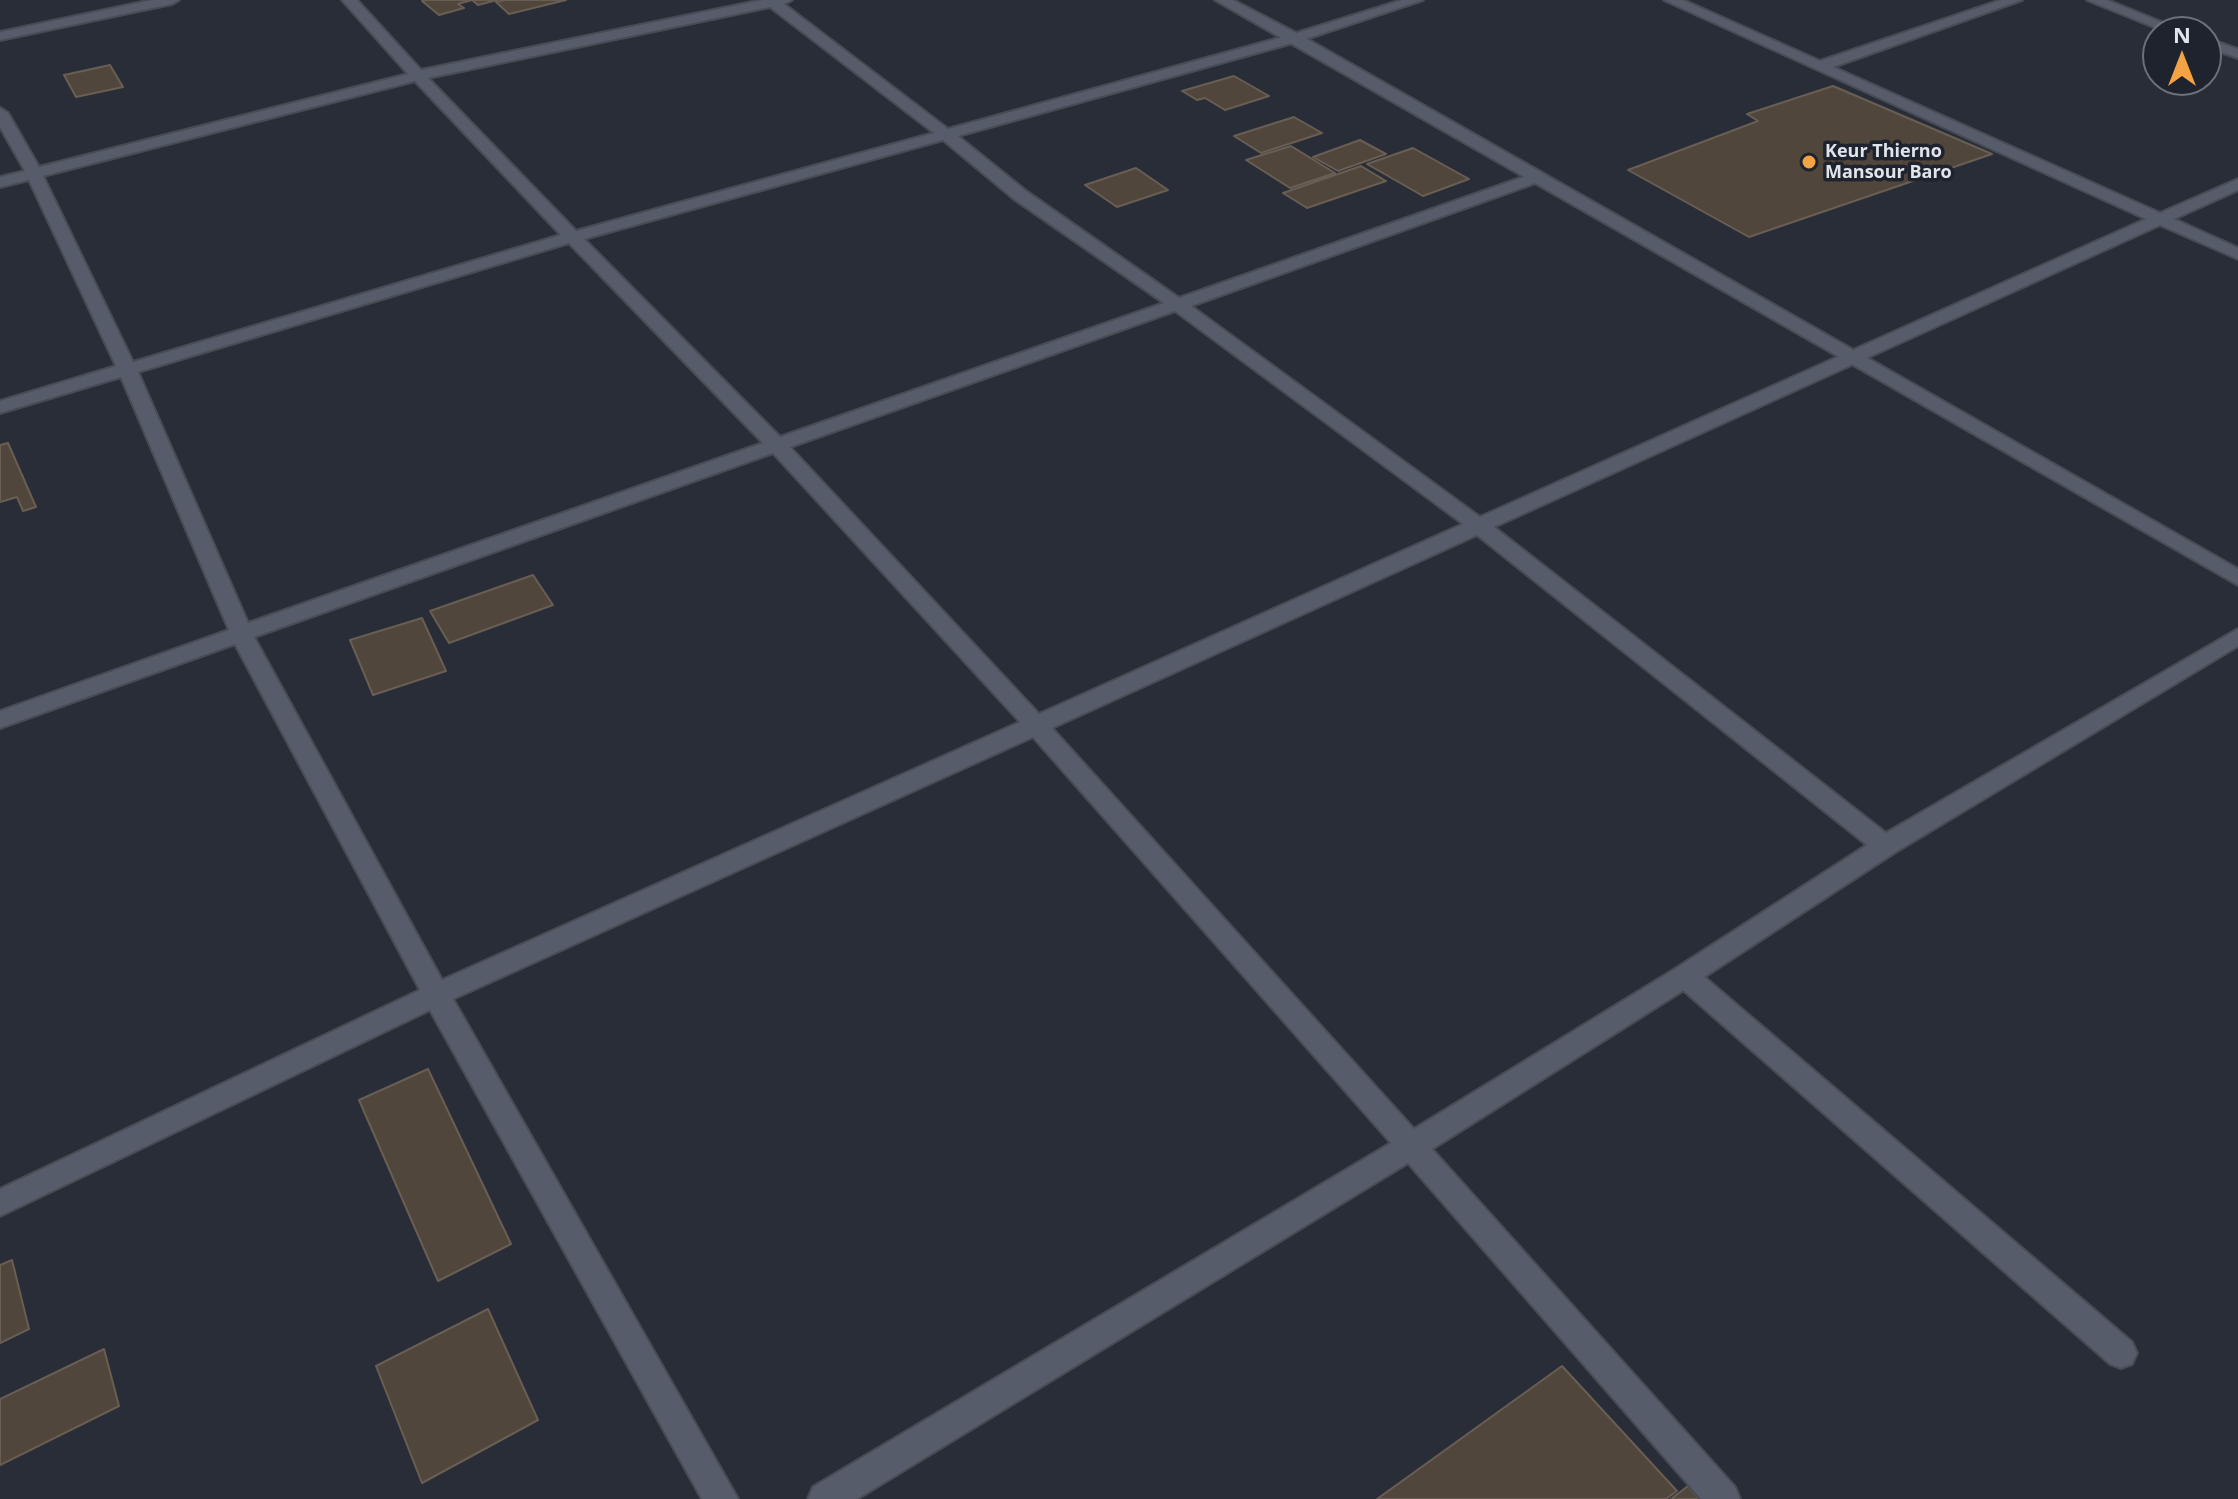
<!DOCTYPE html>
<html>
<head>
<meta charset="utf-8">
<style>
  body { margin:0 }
  #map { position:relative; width:2238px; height:1499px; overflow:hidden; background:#282d38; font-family:"Open Sans",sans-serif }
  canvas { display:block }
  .north { position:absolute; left:2142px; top:16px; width:80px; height:80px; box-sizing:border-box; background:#1e232e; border:2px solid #6c707a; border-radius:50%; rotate:0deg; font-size:22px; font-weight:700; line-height:32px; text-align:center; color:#e0e4eb }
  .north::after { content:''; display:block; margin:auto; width:28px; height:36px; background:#f4a344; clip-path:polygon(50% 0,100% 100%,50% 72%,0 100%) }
</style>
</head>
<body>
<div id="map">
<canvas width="2238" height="1499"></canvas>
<div class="north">N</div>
</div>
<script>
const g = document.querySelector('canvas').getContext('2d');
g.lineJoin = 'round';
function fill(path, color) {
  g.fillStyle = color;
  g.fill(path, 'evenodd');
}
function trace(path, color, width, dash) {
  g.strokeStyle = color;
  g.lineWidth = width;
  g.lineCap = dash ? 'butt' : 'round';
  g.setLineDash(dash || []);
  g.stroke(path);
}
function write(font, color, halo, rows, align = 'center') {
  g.font = font + ' "Open Sans",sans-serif';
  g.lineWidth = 7;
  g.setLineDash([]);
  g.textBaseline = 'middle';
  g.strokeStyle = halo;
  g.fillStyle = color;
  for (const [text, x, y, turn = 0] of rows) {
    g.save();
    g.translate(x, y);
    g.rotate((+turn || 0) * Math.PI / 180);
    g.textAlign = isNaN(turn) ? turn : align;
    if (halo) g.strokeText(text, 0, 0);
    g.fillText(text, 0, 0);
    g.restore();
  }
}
const building = new Path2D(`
  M427 0H497L478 5 472 0 458 4 464 8 439 15 422 1Z
  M505 0H566L509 14 496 2Z
  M110 65 123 87 76 97 64 75Z
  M1234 76 1269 96 1225 110 1205 98 1197 100 1182 91Z
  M1833 86 1992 154 1749 237 1628 170 1758 121 1747 114Z
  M1294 117 1322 133 1261 153 1234 136Z
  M1360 140 1386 154 1338 171 1313 157Z
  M1291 146 1335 173 1290 188 1246 160Z
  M1413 148 1469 179 1423 196 1367 164Z
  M1361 166 1386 181 1307 208 1283 193Z
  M1136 168 1168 190 1117 207 1085 185Z
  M8 443 36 507 23 511 17 497 0 502V445Z
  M533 575 553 605 449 643 430 611Z
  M422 618 446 671 373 695 350 640Z
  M428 1069 511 1244 438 1281 359 1100Z
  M12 1260 29 1329 0 1343V1265Z
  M488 1309 538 1420 422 1483 376 1366Z
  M104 1349 119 1406 0 1465V1399Z
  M1562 1366 1677 1491 1666 1499H1377Z
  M1688 1486 1699 1499H1671Z`);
const lane = new Path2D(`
  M1685 965 1695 969 2132 1342 2137 1353 2132 1364 2121 1368 2110 1364 1675 983 1671 976 1675 969Z`);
const street = new Path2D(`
  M152 0H179L172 4 0 40V32Z
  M342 0H357L421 70 762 0H792L784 4 948 129 1290 35 1402 0H1423L1300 41 958 136 1026 191 1179 298 1529 175H1541V181L1191 306 1480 517 2146 219 1664 0H1683L1820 61 2001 0H2022L1833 67 2160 213 2238 179V190L2174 219 2238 248V259L2160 225 1494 527 1886 833 2238 629V646L1894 853 1695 983 1432 1149 1735 1487 1740 1499H1701L1408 1163 857 1499H808L813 1487 1391 1143 1033 737 453 999 738 1499H702L430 1010 0 1216V1189L420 990 235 644 0 728V711L229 630 121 377 0 413V401L116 366 29 180 0 187V177L25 171 0 127V108L8 113 39 167 408 74ZM770 7 934 133 576 231 428 78ZM415 81 561 235 133 362 43 176ZM943 140 1014 199 1164 303 780 437 584 239ZM569 243 763 443 248 623 138 372ZM1175 311 1463 524 1039 714 790 447ZM773 453 1020 722 442 980 254 637ZM1477 535 1867 845 1675 969 1414 1129 1052 728Z
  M2087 0H2107L2186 32H2166Z
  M2206 38 2238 49V58L2206 47Z`);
const secondary = new Path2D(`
  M1215 0H1233L1300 35 2238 569V585Z`);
const markers = [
  [1809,162,8,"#f4a344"]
];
const farPoinames = [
  ["Keur Thierno",1825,152],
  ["Mansour Baro",1825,173]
];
fill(building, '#51463c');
trace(building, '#695e53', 2);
trace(lane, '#474b54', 4);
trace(street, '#474b54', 4);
trace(secondary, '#474b54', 4);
fill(lane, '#565c69');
fill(street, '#565c69');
fill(secondary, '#565c69');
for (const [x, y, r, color] of markers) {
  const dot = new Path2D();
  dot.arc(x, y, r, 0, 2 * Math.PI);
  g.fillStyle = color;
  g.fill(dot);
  trace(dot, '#1e232e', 3);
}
write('bold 18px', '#e0e4eb', '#1e232e', farPoinames, 'left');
</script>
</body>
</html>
